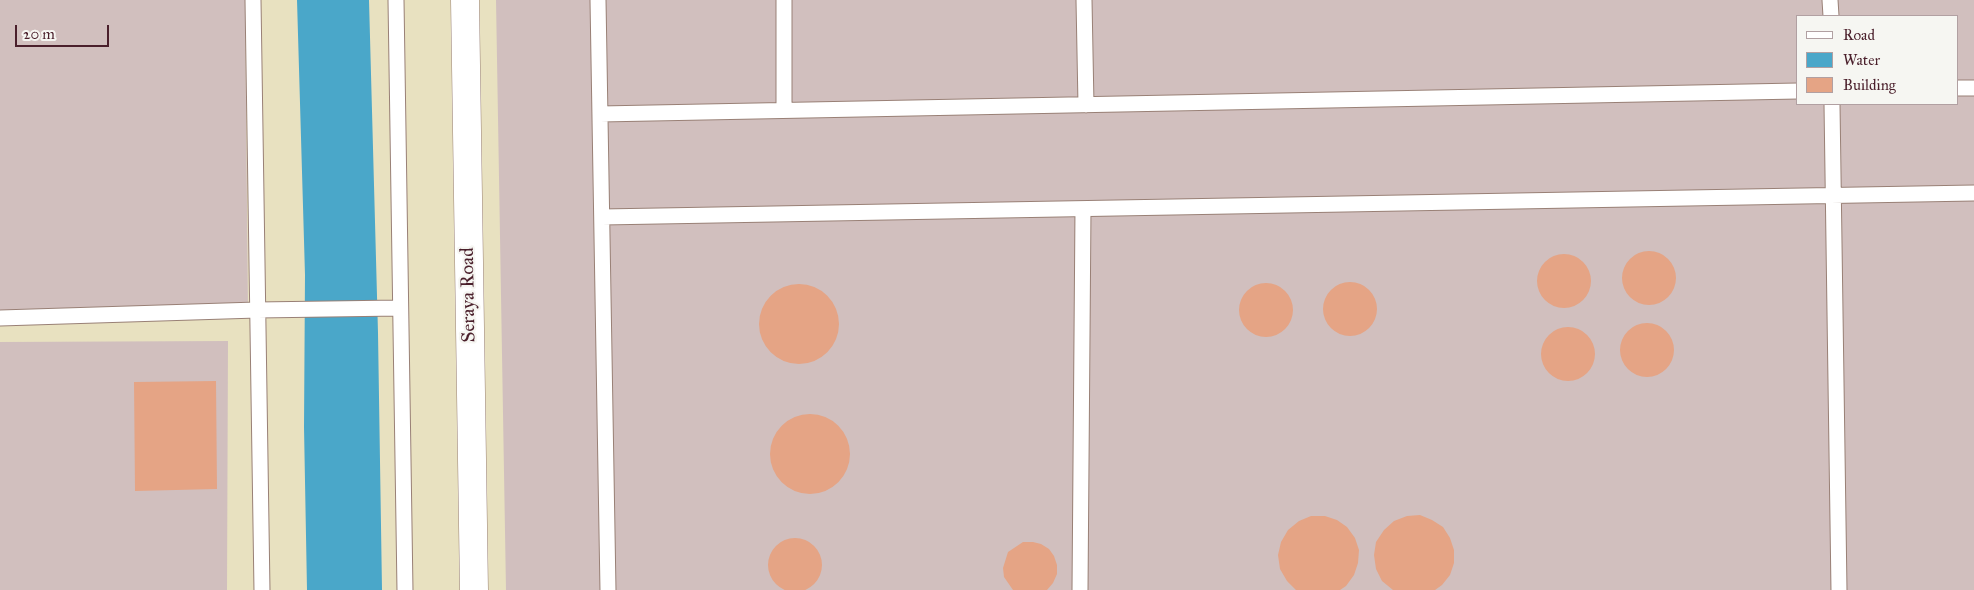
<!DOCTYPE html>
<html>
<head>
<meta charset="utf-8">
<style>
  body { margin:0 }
  #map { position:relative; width:1974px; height:590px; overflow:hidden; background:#e8e1c0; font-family:"IM FELL Great Primer",serif }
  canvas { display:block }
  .legend { position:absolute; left:1796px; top:15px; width:162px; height:90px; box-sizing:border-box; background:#f6f6f2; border:1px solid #b1a0a2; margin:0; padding:6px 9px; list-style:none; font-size:15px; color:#4a1f2b }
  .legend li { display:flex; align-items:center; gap:10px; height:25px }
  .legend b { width:25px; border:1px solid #b1a0a2 }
  .scale { position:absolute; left:15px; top:25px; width:94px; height:22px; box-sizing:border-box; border:2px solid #4a1f2b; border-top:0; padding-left:6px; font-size:15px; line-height:18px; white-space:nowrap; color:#4a1f2b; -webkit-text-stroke:4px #f6f6f2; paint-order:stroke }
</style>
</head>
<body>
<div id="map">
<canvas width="1974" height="590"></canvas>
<ul class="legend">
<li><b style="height:6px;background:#fff"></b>Road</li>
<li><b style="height:14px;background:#4aa7c9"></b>Water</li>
<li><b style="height:14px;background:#e5a485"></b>Building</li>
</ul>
<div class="scale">20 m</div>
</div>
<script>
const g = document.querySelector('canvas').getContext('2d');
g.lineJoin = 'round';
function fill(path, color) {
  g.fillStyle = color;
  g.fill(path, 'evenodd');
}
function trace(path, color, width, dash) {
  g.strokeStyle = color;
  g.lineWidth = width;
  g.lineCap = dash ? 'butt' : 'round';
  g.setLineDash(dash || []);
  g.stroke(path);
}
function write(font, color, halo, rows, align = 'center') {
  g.font = font + ' "IM FELL Great Primer",serif';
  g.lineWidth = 4.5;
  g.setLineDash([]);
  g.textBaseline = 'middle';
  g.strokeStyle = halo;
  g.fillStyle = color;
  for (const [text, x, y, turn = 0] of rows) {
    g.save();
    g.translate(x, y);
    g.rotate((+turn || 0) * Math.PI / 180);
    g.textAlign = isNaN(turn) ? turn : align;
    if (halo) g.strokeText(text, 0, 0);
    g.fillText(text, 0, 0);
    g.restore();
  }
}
const industrial = new Path2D(`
  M0 0H245L248 310 0 313Z
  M496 0H1974V590H506ZM1798 16H1958V104H1798Z
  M228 341 227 590H0V342Z`);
const water = new Path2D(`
  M297 0H369L378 333 382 590H307L304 427 305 275Z`);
const building = new Path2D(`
  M1622 278a27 27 0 1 1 54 0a27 27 0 1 1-54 0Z
  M1537 281a27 27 0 1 1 54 0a27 27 0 1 1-54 0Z
  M1323 309a27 27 0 1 1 54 0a27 27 0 1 1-54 0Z
  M1239 310a27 27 0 1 1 54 0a27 27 0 1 1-54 0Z
  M759 324a40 40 0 1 1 80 0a40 40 0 1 1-80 0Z
  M1620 350a27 27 0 1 1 54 0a27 27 0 1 1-54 0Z
  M1541 354a27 27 0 1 1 54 0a27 27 0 1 1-54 0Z
  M216 381 217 489 135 491 134 382Z
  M770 454a40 40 0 1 1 80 0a40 40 0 1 1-80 0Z
  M1420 515 1432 520 1443 527 1450 538 1454 550V563L1450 575 1442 585 1435 590H1393L1382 581 1376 569 1374 555 1376 542 1384 530 1394 521 1407 516Z
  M1311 516H1325L1337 520 1347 527 1355 538 1359 550 1358 563 1354 575 1346 586 1340 590H1296L1287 581 1280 569 1278 555 1281 542 1288 530 1299 521Z
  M768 565a27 27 0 1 1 54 0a27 27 0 1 1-54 0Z
  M1023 542H1033L1041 544 1049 549 1054 556 1057 565V574L1053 583 1047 590H1013L1004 577 1003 568 1008 552Z`);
const lane = new Path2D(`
  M253 0 262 590
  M396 0 405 590
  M598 0 608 590
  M1084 0 1086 105
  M1830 0 1831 16
  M1958 88H1974
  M1832 104 1839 590
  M784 110V0
  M600 114 1798 91
  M602 217 1974 193
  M0 318 257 310 399 308
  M1080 590 1083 209`);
const secondary = new Path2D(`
  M465 0 474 590`);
const streetNames = [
  ["Seraya Road",469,295,-91]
];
fill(industrial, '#d1bfbe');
fill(water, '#4aa7c9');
fill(building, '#e5a485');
trace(lane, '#998076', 17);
trace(secondary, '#998076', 29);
trace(lane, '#fff', 15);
trace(secondary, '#fff', 28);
write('19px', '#4a1f2b', '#f6f6f2', streetNames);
</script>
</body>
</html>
